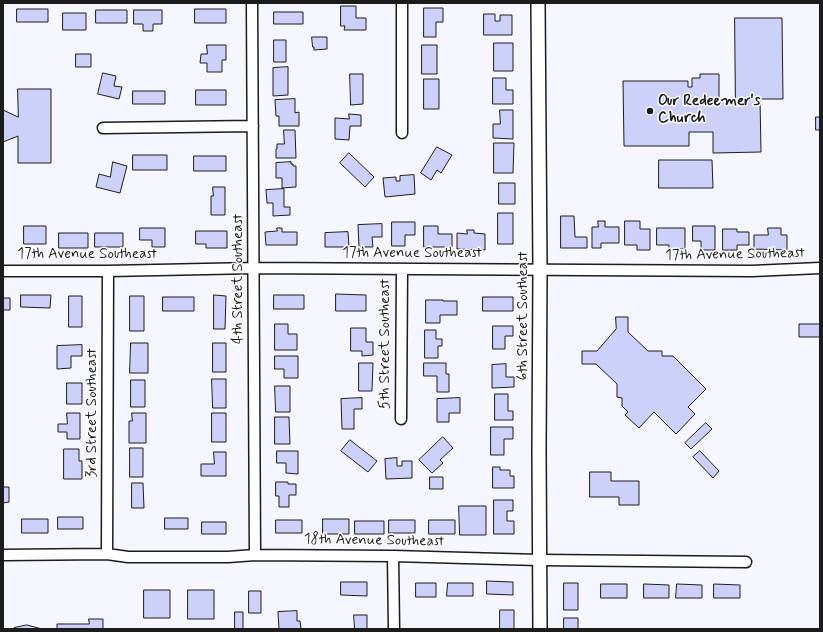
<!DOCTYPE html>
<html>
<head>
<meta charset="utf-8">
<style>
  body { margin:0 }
  #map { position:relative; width:823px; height:632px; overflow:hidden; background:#f5f6fe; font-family:Mynerve,sans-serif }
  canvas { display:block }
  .frame { position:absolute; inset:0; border:4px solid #1c1c1c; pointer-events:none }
</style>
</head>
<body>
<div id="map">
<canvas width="823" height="632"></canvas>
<div class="frame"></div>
</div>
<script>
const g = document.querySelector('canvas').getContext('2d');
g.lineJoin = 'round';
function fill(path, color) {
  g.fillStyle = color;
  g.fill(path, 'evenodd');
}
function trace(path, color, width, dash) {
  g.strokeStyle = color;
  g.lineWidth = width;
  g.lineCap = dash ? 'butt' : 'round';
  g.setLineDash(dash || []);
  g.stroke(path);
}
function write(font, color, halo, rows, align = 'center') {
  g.font = font + ' Mynerve,sans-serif';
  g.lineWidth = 3;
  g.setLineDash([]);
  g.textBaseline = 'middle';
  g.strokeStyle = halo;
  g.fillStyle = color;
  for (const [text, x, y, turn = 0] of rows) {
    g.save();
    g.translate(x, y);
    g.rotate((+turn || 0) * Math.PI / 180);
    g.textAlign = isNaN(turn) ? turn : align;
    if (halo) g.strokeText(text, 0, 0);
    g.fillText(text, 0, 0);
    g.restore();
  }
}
const building = new Path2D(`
  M341 6H356V18H366V30H344L345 26H341Z
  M424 8H443V22H436V37H424Z
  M17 9H48V22H17Z
  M195 9H226V23H195Z
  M96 10H127V23H96Z
  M134 10H162V24H153V31H143V24H134Z
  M274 12H303V24H274Z
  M63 13H86V30H63Z
  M484 14H495V21H500V15H512V35H484Z
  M735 18H782L783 99H760L761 152 713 153V132H689V146H624L623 81H688V87H692V78H700V74H719V100H735Z
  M312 37H327V49L314 50V47H313Z
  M274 40H286V62H274Z
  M494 43H513V71H494Z
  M207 45H226V60H222V72H207V63H200L201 54H207Z
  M422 45H437V74H422Z
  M76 54H91V67H76Z
  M288 67V95L273 96V68Z
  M103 73 116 76 114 86 122 87 119 99 98 94Z
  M350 74H363V104L351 105Z
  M493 78H506V90H513V104H493Z
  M424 79H439V109H424Z
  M18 89H51V163H18V136L3 142V110L18 117Z
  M196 90H226V105H196Z
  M133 91H165V104H133Z
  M295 99V113L299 112V126H279V116H276L275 100Z
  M500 110H513V139L493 138V124H500Z
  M349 114 361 115V126H350L349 140 335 139V118L349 119Z
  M816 117H820V130H816Z
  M284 130H295L296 158H276V149H277V144H284Z
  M494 143H514L513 173H494Z
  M437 147 452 155 441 173 437 170 431 180 421 173Z
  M349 153 374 177 365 187 340 163Z
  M133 155H167V170H133Z
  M194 156H226V171H194Z
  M659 160H712L713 188H659Z
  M113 162 127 166 120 193 96 187 99 174 110 177Z
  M291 162V164H293V166H296V187L282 188V178H276V163Z
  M414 175 415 194 385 197 383 178 396 177V181H400V176Z
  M499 183H515V204H499Z
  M213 187H225V215H211V196H213Z
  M284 189V207H290V215L273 216V203H267L266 190Z
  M498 213H513V244H498Z
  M561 216H574L575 237H587V248H561Z
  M598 221H605V227H619V243H601V248H592V227H598Z
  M625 221H640V229H650V250H637V245H625Z
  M392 222H415V235H405V246H392Z
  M382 224V237H372L373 247H359L358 225Z
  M24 226H46V244H24Z
  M424 226H438V234H452V247H424Z
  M693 226H715V250H701V241H693Z
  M140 228H165V247H152V240H140Z
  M277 228H282V232H297V245H266L265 232 277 231Z
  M657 228H685V249H669V245H657Z
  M768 228H781V235H787V250L754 249V235H768Z
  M723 229H737V232H749V245H737V250H723Z
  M467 230H474V233L485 234V250L457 249V233L467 234Z
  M196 231H227V248H206V244H196Z
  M348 232 349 247H325V233Z
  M59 233H88V248H59Z
  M95 233H123V247H95Z
  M336 294 366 295V311H336Z
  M21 295H51L50 308 21 307Z
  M214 295 226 296 225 329H214Z
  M274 295H304V309H274Z
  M69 296H82V327H69Z
  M130 296H144V331H130Z
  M163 297H194V311H163Z
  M483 297H513V311H483Z
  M3 298H10V310H3Z
  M426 300H443V301H457V315H440V323H426Z
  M820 307V337H799V324H820Z
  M616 317H628V332L648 351H662V356H673L706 389 688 407 695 414 676 434 654 412 639 428 625 415 628 412 622 406V398L617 397V384L596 364H582V351H597L616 329Z
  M275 324H288V334H297V350H275Z
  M493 326H513V336H505V349H493Z
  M351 328H366V342H373V355L362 356V351H351Z
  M425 330H436V339H442V346H438V358H425Z
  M131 343H148V373H130Z
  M213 343H226V372H213Z
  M82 345V356H71V368L57 369V346Z
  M275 356H298V378H284V369H275Z
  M359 363H373L372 391H359Z
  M424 363H446V374H449V392H437V376H424Z
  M506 364V377H514V387L492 388V365Z
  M212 379H226V408H213Z
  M131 380H145V407H131Z
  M67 383H82V404H67Z
  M275 386H290V412H276Z
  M495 394H508V411H513V420H495Z
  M362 398V409H354V429H342L341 399Z
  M460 398V413H449V422H437V399Z
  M67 413H80V439H67V432H58V424H67Z
  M132 413H146V443H129V421H132Z
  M212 413H226V442H212Z
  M275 417H289L290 444H275Z
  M706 423 712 429 691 449 685 443Z
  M491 427H513V439H504V455H491Z
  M443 437 453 448 440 460 443 463 432 473 419 460Z
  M350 440 377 461 368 472 341 451Z
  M130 448H143V477H130Z
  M64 449H79V461H82V479H64Z
  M277 451H298V474L286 473V463H277Z
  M700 451 719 471 713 478 693 457Z
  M214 452H226V476H201V464H214Z
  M397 458V466H402V461H412V478L386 479 385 459Z
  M493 467H500V470H510V476H514V488H493Z
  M590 472H611V481H639V505H619V497H590Z
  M430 477H443V489H430Z
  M276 482H288V484H296V495H289V507H279V496H276Z
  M132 483H143L144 508H132Z
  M3 487H9V502L3 503Z
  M494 500H513V511H507V521H514V534H494Z
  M459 506H486V535H460Z
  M58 517H83V529H58Z
  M165 518H188V529H165Z
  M22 519H48V533H22Z
  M323 519H349V534H323Z
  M276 520H302V533H276Z
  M389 520H415V533H389Z
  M429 520H455V534H429Z
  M355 521H384V534H355Z
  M202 522H226V534H202Z
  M487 581 513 582V595L487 594Z
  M341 582H367V596L341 595Z
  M416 583H436V597H416Z
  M448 583H473V596H447Z
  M564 583H578V610H564Z
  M601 584H627V598H601Z
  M644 584 669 585V598H644Z
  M677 584 702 585V598H676Z
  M714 584 740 585V598H714Z
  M144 590H170V618H144Z
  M188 590H214V619H188Z
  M249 591H261V613H249Z
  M500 610H514V629H500Z
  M297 611V621H300L301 629H279L278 612Z
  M235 612H243V629H235Z
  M354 615H367V629H355Z
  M564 618H578V629H564Z
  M89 619H103V629H57V624H89Z
  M27 625 42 629H14V628Z`);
const minor = new Path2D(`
  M252 3 255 555
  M402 3V133
  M103 128 253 126
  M3 271H108L254 268 752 271 820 268
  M401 419 402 269
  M107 554 108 271
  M3 555 107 554 128 557H228L255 555 393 556 539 560 746 562
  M393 556 394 629`);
const tertiary = new Path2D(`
  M538 3 540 270 539 451 540 629`);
const markers = [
  [650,111,4,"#1c1c1c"]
];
const poiNames = [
  ["Our Redeemer's",658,102],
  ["Church",658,119]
];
const streetNames = [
  ["17th Avenue Southeast",412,254],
  ["17th Avenue Southeast",87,255],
  ["17th Avenue Southeast",735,255,-1],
  ["4th Street Southeast",239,279,-90],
  ["6th Street Southeast",524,316,-90],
  ["5th Street Southeast",386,344,-90],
  ["3rd Street Southeast",93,413,-90],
  ["18th Avenue Southeast",374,541,1]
];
fill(building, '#cdd1fa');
trace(building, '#1c1c1c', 1);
trace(minor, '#1c1c1c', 13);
trace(tertiary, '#1c1c1c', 16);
trace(minor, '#fff', 10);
trace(tertiary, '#fff', 13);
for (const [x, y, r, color] of markers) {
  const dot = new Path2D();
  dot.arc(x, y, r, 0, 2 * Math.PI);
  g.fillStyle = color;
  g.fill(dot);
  trace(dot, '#fff', 1.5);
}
write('bold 15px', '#1c1c1c', '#fff', poiNames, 'left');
write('15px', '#1c1c1c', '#fff', streetNames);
</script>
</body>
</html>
